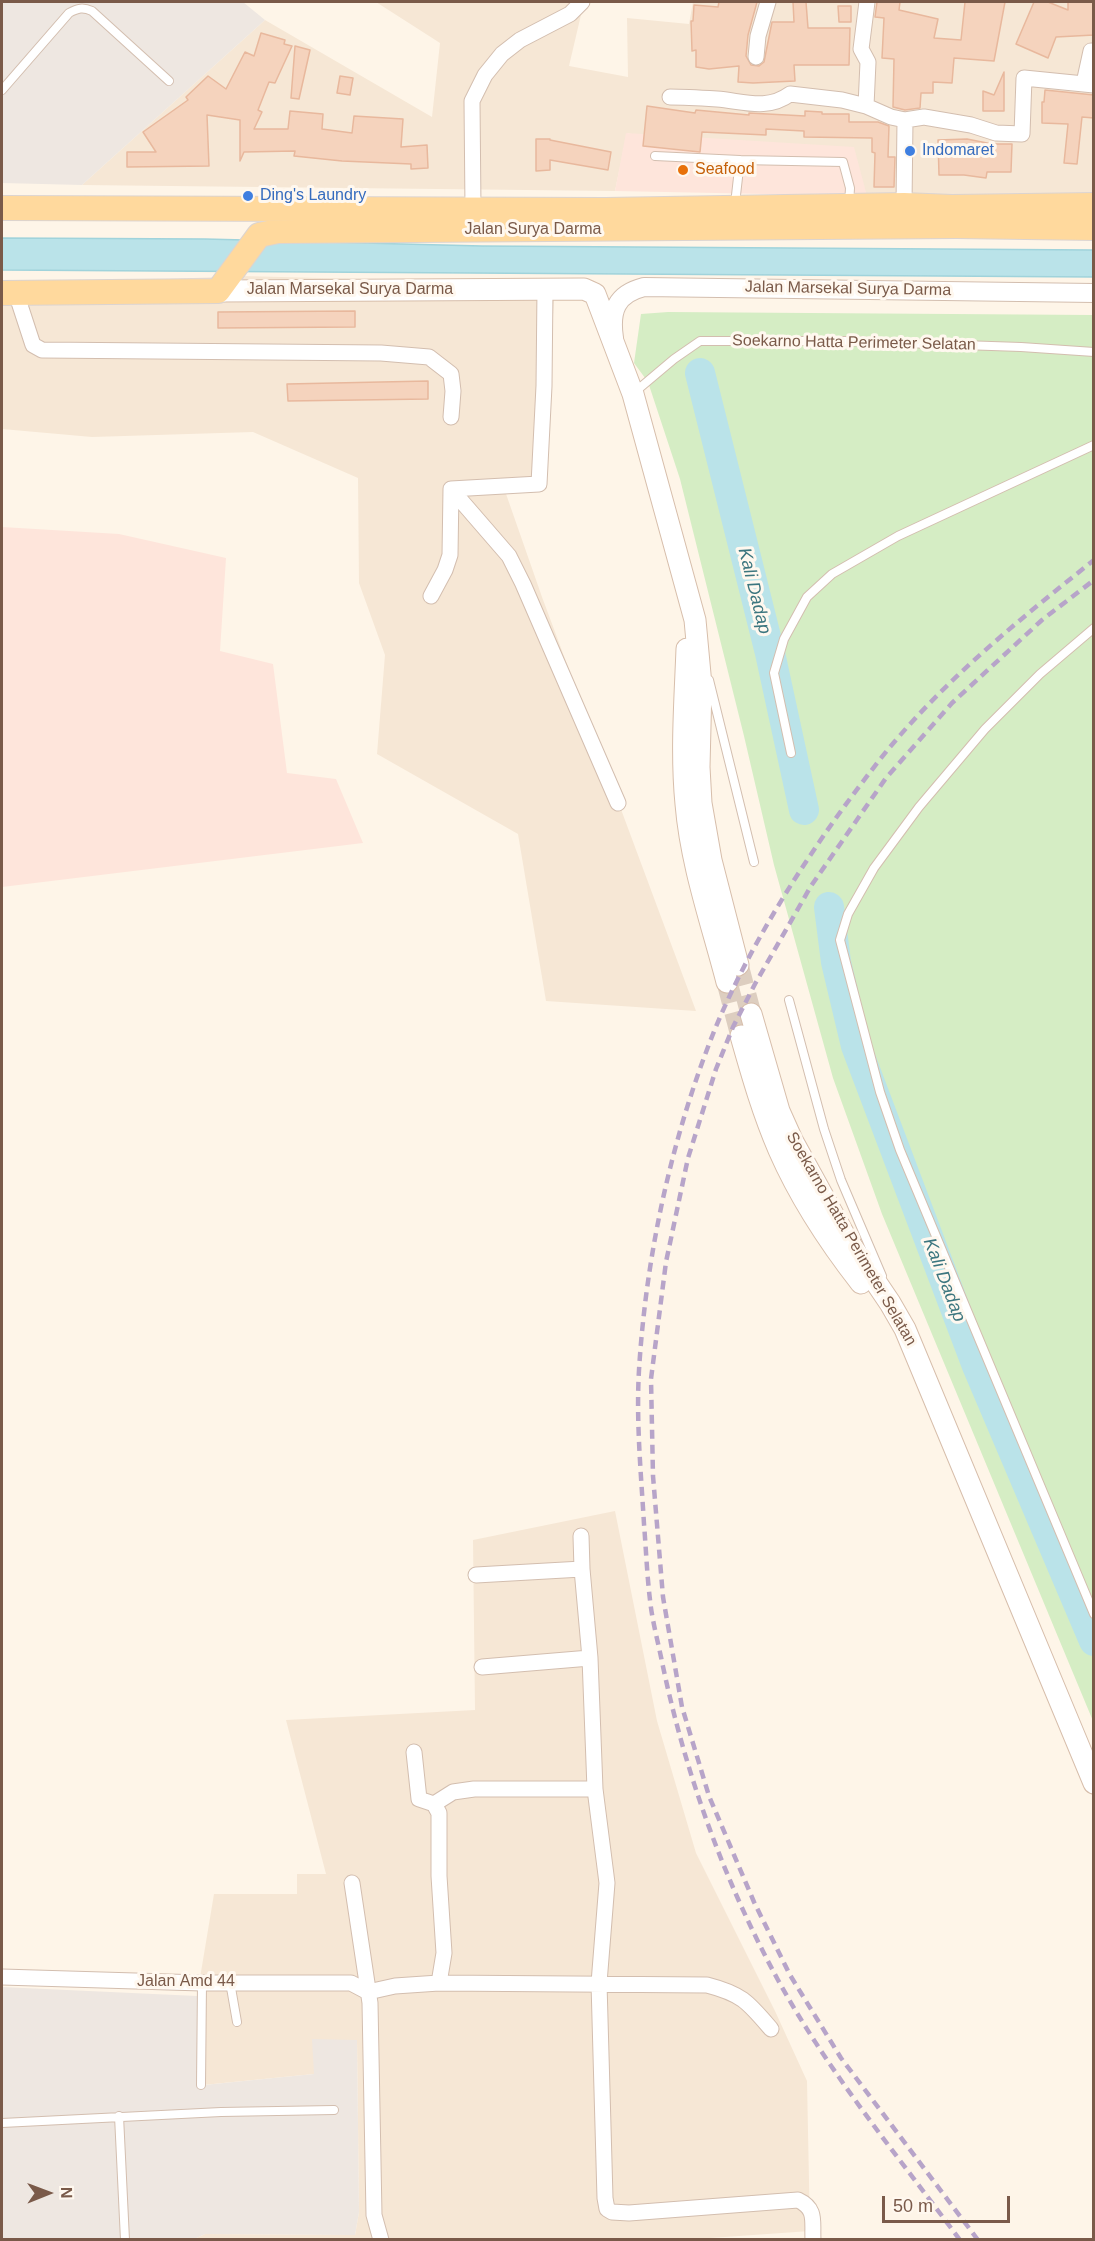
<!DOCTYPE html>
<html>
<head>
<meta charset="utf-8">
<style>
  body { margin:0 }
  #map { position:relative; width:1095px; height:2241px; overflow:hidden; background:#fef5e8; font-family:Helvetica,sans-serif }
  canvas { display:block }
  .frame { position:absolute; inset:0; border:3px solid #7a5a49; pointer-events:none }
  .north { position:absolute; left:18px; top:2163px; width:60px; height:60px; -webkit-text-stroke:4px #fff8ef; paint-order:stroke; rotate:89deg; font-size:16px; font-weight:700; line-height:24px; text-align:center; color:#7a5a49 }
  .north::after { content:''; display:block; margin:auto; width:21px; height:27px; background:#7a5a49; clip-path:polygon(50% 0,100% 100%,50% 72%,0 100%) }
  .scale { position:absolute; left:882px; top:2196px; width:128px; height:27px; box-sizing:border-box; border:3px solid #7a5a49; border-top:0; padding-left:8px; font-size:18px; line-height:21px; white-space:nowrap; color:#7a5a49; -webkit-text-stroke:4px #fff8ef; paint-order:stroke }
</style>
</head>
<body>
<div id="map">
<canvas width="1095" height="2241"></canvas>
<div class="frame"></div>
<div class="north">N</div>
<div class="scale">50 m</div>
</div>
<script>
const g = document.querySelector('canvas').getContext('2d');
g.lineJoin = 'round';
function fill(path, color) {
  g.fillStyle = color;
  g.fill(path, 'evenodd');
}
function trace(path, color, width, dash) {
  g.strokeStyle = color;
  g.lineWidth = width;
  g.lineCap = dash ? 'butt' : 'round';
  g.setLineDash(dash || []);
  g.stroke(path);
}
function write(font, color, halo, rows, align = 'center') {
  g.font = font + ' Helvetica,sans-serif';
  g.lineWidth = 6;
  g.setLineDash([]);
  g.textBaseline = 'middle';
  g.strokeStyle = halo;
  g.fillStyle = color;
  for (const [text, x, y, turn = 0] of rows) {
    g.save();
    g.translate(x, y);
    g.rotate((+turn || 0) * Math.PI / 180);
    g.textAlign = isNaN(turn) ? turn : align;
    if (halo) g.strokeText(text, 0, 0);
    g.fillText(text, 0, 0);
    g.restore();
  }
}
const residential = new Path2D(`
  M376 2H584L569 66 628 77 627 18 689 24 693 2H1093V196H867L627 133 615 191 82 185 265 20 432 117 440 43Z
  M242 276 555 284 543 486 505 491 542 597 696 1011 546 1001 518 834 377 754 385 655 359 583 358 478 253 432 92 437 2 429V280L95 282Z
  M615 1511 657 1721 696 1853 775 2011 807 2081 810 2231 682 2240H192L205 2234 355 2235 359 2212 357 2041 314 2074 203 2085 197 1996 214 1894H297V1874H326L286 1720 475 1710 473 1540Z`);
const commercial = new Path2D(`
  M626 133 854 147 867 196 615 191Z
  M2 527 119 534 226 558 220 651 273 664 287 773 336 779 363 843 2 887Z`);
const industrial = new Path2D(`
  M2 2H243L265 20 82 185 2 183Z
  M2 1987 197 1996 204 2085 314 2074 312 2039 357 2040 359 2212 355 2235 205 2234 192 2240H2Z`);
const green = new Path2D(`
  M668 312 1093 315V1721L882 1214 833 1078 774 865 744 736 680 479 648 382 634 363 641 314Z`);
const water = new Path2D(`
  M2 238 205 239 482 246 1093 250 1094 277 2 270Z`);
const river = new Path2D(`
  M700 373 770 653 804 810
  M829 907 836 962 856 1046 977 1366 1094 1641`);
const building = new Path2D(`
  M719 2H757L748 35 746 56 751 65 759 66 764 62 772 22H794L793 2H806L808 28H850L849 65H794L795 81 753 83 738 82 739 66 709 69 696 67V50L692 51 691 21H693L694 5 718 7Z
  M877 2H900L899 10 938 19 934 38 961 40 965 2H1005L994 61 954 58 952 83 933 82V93H921L920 108 905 110 893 107 894 59 882 58 884 18 875 17Z
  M1034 2H1048L1068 10V2H1094V35L1056 37 1048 58 1016 44Z
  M838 6H851V22H839Z
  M261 33 285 40 284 44 292 46 275 83 269 82 258 110 262 112 254 129H288L290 111 323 114 322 129 352 133 354 116 403 119 401 147 427 145 428 168 411 169V164L342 161 294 156 295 151 244 152 240 161V120L207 115 209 166 127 167V152H156L143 132 188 100 186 97 208 76 226 89 245 52 254 56Z
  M295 46 310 50 299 99 291 98Z
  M1004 72V111H983V91L994 95Z
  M340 76 353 78 350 95 337 93Z
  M1045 90 1094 95V118L1082 117 1077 164 1064 163 1068 124 1042 123V102H1044Z
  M647 106 695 113 696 110 749 115V113L805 116V111L822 112V114H849V122H878L889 126 888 157H895L894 187H874L875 153 872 152V138L804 137V131L766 129V135L702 132 700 152 643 146Z
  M536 139H550V140L611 152 608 170 550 160V170L536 171Z
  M967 139 992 144H1012L1011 172H987L986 178 964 175H939L938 140Z
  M355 311V327L218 328V312Z
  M428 381V399L288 401 287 384Z`);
const secondaryTunnel = new Path2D(`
  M738 965 751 1014
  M727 982 741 1036`);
const service = new Path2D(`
  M2 90 69 13C78 8 83 7 92 11L169 81
  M655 156 740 160 735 204
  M740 160 843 162 850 188 849 204
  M636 391 674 359 700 341H844L1021 347 1094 352
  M1094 628 1040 674 985 729 919 807 874 868 848 914 840 940 880 1092 900 1150 1094 1614
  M709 680 754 862
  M791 753 774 673 784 639 807 597 832 574 898 536 1094 445
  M789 1000 824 1129 841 1180 882 1276
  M230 1982 237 2022
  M201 2085 202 1983
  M119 2116 125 2240
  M2 2123 221 2112 334 2110`);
const minor = new Path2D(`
  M756 57 758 36 768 2
  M1084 83 1091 51H1094
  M670 97C685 97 701 98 717 99 743 101 767 111 790 94L842 100 866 106 891 117 905 120 924 117 971 125 996 133 1022 134 1024 78 1094 85
  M866 106 868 62 861 49 867 2
  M904 205 905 120
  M473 209 472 101 485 75 502 54 520 40 570 14 582 2
  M16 293 33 345 42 350 381 353 429 357 451 374 453 391 451 417
  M451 489 509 556 523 584 618 803
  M451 489 539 484 544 386 545 289
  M431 596 445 570 450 555 451 489
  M581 1536 582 1569 590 1658 595 1789 607 1883 599 1983 605 2198 607 2209 612 2212 629 2213 798 2200C817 2209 812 2221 813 2240
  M476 1575 582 1569
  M482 1667 590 1658
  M434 1804 453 1792 474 1789H595
  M352 1883 370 2003 374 2215 381 2240
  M2 1977 202 1983H351L368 1992
  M439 1983 707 1985C742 1994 748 2002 771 2029
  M368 1992 395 1986 439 1983 444 1953 439 1876V1813L434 1804 419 1799 414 1752`);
const tertiary = new Path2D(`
  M614 338C610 311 616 294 644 287L1094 293`);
const secondary = new Path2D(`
  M218 291 584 289 595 294 633 394 695 620 701 685 699 767 701 803 711 860 738 965
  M687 649C685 701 681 753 686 804 691 865 712 924 727 982
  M751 1014 779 1111 792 1140 846 1238 890 1303 905 1329 1094 1783
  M741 1036C752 1075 763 1113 779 1150 800 1198 829 1242 861 1283`);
const primary = new Path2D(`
  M2 208 605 210 904 205 952 207 1094 205
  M2 293 218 291 259 235 278 231 956 226 1094 228`);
const rail = new Path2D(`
  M960 2240C897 2155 829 2073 778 1980 723 1879 684 1770 661 1657 657 1638 652 1619 650 1600 647 1575 646 1549 644 1524 641 1473 636 1421 639 1370 646 1256 671 1140 713 1034 749 944 812 847 871 771 933 689 1014 624 1094 560
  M978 2240 841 2058 790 1975 754 1902 709 1796 682 1707 663 1597 653 1476 651 1379 666 1262 688 1158 716 1069 733 1027 755 984 811 886 886 778 952 703 1042 620 1094 580`);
const markers = [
  [910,151,6,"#3f7fe0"],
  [683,170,6,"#e8710a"],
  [248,196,6,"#3f7fe0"]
];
const shopNames = [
  ["Indomaret",922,151],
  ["Ding's Laundry",260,196]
];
const foodNames = [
  ["Seafood",695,170]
];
const streetNames = [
  ["Jalan Surya Darma",533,230],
  ["Jalan Marsekal Surya Darma",848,289,1],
  ["Jalan Marsekal Surya Darma",350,290],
  ["Soekarno Hatta Perimeter Selatan",854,343,1],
  ["Soekarno Hatta Perimeter Selatan",851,1239,60],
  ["Jalan Amd 44",186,1982]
];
const waterNames = [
  ["Kali Dadap",754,591,76],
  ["Kali Dadap",944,1280,69]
];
fill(residential, '#f6e7d5');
fill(commercial, '#fee5db');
fill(industrial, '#eee7e1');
fill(green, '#d5edc4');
fill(water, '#bae3e9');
trace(water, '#a0d3db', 1.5);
trace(river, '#bae3e9', 30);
fill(building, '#f5d3bd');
trace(building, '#e8b89d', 1.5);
trace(secondaryTunnel, '#ddcec0', 21, [21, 10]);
trace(service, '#d3beaf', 10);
trace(minor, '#d3beaf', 17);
trace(tertiary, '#d3beaf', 20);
trace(secondary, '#d7beab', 23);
trace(primary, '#dcd4d0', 26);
trace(service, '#fff', 8);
trace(minor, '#fff', 15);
trace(tertiary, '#fff', 18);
trace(secondary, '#fff', 21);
trace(primary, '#ffd99d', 24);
trace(rail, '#b7a4c9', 4.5, [9, 6]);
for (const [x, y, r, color] of markers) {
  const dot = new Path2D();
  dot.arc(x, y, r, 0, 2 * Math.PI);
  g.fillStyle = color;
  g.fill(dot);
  trace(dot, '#fff8ef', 2);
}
write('16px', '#366cbe', '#fff8ef', shopNames, 'left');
write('16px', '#c56008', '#fff8ef', foodNames, 'left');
write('16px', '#7a5a49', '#fff8ef', streetNames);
write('italic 18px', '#3c767f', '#fff8ef', waterNames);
</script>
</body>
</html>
